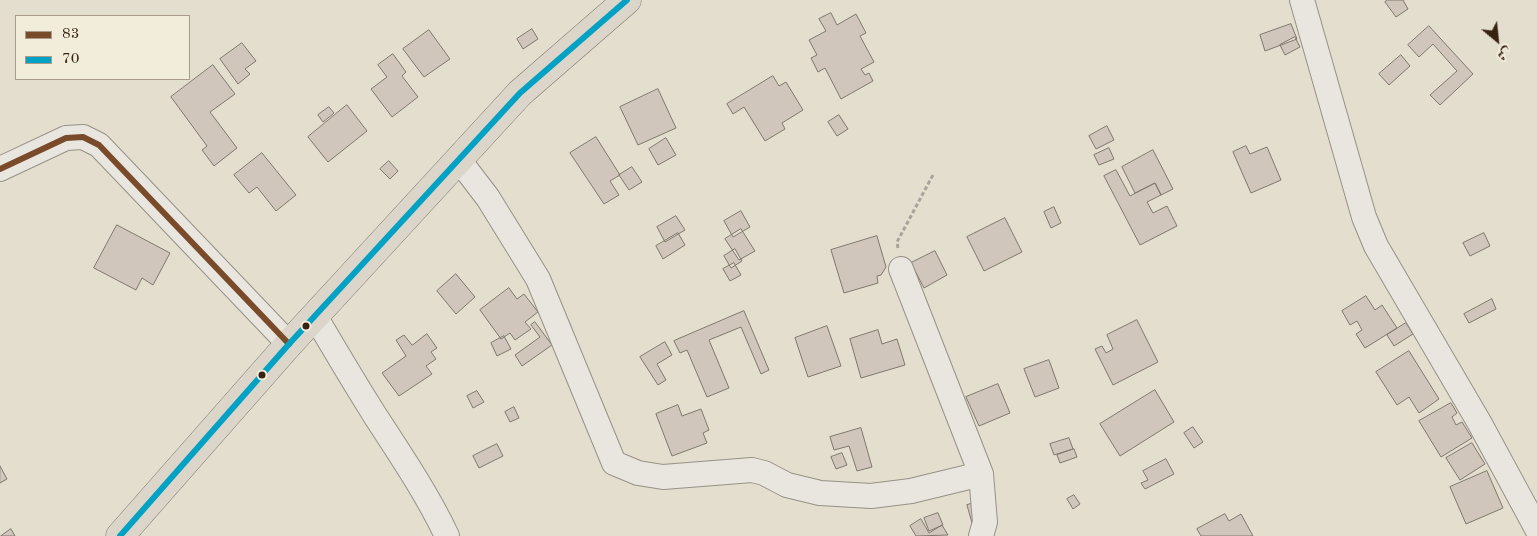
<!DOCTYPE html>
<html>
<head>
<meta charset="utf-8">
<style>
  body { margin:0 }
  #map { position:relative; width:1537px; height:536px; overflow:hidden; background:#e3dece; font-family:"Old Standard TT",Amiri,serif }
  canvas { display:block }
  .legend { position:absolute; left:15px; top:15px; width:175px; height:65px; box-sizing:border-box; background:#f2ecda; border:1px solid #a89b8a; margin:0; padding:6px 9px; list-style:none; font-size:15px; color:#382212 }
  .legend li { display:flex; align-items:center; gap:10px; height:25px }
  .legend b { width:25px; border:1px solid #a89b8a }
  .north { position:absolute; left:1472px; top:15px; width:50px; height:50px; -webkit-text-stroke:4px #f2ecda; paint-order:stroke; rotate:152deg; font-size:14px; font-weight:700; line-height:20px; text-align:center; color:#382212 }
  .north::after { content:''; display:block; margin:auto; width:18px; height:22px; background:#382212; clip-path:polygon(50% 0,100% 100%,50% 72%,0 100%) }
</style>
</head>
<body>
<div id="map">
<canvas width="1537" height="536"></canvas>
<ul class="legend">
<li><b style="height:6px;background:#7a4b2a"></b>83</li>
<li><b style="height:6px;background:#03a2c5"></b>70</li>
</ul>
<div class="north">ش</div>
</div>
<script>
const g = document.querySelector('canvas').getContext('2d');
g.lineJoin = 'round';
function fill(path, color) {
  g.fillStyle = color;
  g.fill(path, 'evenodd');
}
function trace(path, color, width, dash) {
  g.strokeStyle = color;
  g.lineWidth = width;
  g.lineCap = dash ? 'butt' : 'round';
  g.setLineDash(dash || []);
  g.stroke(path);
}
const building = new Path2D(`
  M1388 0H1403L1408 9 1396 17 1385 2Z
  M831 13 837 25 856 14 866 33 860 36 874 62 861 69 865 75 869 73 873 81 841 99 825 68 818 72 811 58 817 55 809 40 826 31 819 19Z
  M1291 24 1297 39 1265 51 1260 35Z
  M1429 26 1473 74 1440 105 1430 95 1457 71 1433 44 1419 57 1408 45Z
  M532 29 538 39 523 49 517 39Z
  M429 30 450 59 424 77 403 49Z
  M1295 37 1300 47 1285 55 1280 45Z
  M242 43 256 61 245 69 250 74 238 84 220 59Z
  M393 54 406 72 402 76 418 97 392 117 371 89 387 77 378 65Z
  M1401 55 1410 66 1389 85 1379 74Z
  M213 65 235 94 210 112 237 148 214 166 202 150 207 146 171 97Z
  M773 76 779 86 786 82 803 110 782 123 785 129 765 141 744 107 733 114 727 104Z
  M658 89 676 128 638 145 620 107Z
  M347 105 367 131 328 162 308 137Z
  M329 107 334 113 323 122 318 115Z
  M839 115 848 129 837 136 828 122Z
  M1107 126 1114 140 1096 149 1089 136Z
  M596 137 620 175 610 181 619 195 604 204 570 153Z
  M666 138 676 155 658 165 649 149Z
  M1246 146 1250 154 1267 147 1281 180 1251 193 1233 152Z
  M1109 148 1114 159 1099 165 1094 155Z
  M1153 150 1173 189 1161 195 1155 183 1135 193 1122 167Z
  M262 153 296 195 276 211 257 187 249 193 234 175Z
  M389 161 398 171 390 179 380 169Z
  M632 167 642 182 629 190 619 175Z
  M1116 170 1130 196 1155 183 1161 195 1147 202 1153 213 1167 206 1177 226 1140 245 1104 176Z
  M1054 207 1061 223 1051 228 1044 212Z
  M741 211 750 227 733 237 724 221Z
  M676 216 685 230 665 242 657 227Z
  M1005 218 1022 252 984 271 967 237Z
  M117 225 170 253 153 285 142 278 136 290 94 268Z
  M741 229 755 251 739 260 725 239Z
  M678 233 685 245 663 259 656 246Z
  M1484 233 1490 246 1470 256 1463 243Z
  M877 236 886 267 881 275 877 276 878 283 844 293 831 250Z
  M735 249 742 261 731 268 724 256Z
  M935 251 947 275 924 288 911 263Z
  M734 263 741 275 730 281 723 269Z
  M456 274 475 297 456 314 437 291Z
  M509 288 517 299 524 294 538 312 525 322 531 329 515 340 510 333 501 339 480 310Z
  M1366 296 1375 310 1382 305 1397 328 1365 348 1356 334 1362 330 1357 321 1350 325 1342 311Z
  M1492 299 1496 309 1469 323 1464 314Z
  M744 311 769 370 761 374 741 327 709 340 729 388 707 397 687 350 680 353 674 341Z
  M1137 320 1158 362 1113 385 1095 349 1102 346 1106 353 1113 349 1107 335Z
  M535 322 552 345 522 366 515 355 540 337 531 325Z
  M1406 323 1413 334 1394 346 1387 335Z
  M827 326 841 366 808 377 795 338Z
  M878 330 882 344 897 339 905 365 861 378 850 339Z
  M427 334 437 348 431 352 436 359 426 366 432 374 399 396 382 373 406 356 396 340 404 335 412 345Z
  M504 336 511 349 497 356 491 343Z
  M665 342 672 355 657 364 666 380 658 385 640 357Z
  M1409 351 1439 399 1419 413 1409 397 1397 405 1376 372Z
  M1049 360 1059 388 1035 397 1024 369Z
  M998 384 1010 413 979 426 966 397Z
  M1155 390 1174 422 1120 456 1100 424Z
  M477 391 484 402 473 408 467 396Z
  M1451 403 1457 413 1452 417 1456 425 1462 422 1472 438 1441 457 1419 421Z
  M678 405 682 416 701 409 709 430 703 433 707 443 672 456 656 414Z
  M514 407 519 418 510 422 505 412Z
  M1193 427 1203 442 1194 448 1184 433Z
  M861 428 872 467 857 471 849 446 834 450 830 437Z
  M1069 438 1073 449 1054 455 1050 444Z
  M1472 443 1485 464 1460 480 1446 458Z
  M497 444 503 456 479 468 473 456Z
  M1074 449 1077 457 1060 463 1057 455Z
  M842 453 847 465 836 469 831 457Z
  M1166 459 1174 474 1145 489 1141 483 1148 480 1143 471Z
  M0 466 7 479 0 483Z
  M1487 471 1503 508 1466 524 1450 487Z
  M1074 495 1080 504 1073 509 1067 499Z
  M978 502 983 520 972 523 967 505Z
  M938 513 943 525 929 531 924 518Z
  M1225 514 1229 521 1241 514 1253 536H1201L1197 529Z
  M921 519 929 533 942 525 948 535 916 536 910 526Z
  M11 529 15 536H1Z`);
const path = new Path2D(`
  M898 248 897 242 934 173`);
const minor = new Path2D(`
  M1302 0 1364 217 1376 246 1479 422 1537 529
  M459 160 488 198 538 279 614 463 638 473 663 477 752 470 764 473 787 485 820 493 871 496 911 491 981 474
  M0 169 66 138 83 137 99 145 289 344
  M901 269 981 474 985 522 981 536
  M315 316C335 350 355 384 376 417 402 457 427 494 447 536`);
const major = new Path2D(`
  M120 536 289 344 520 93 627 0`);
const bus1 = new Path2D(`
  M0 169 66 138 83 137 99 145 289 344`);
const bus2 = new Path2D(`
  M120 536 289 344 520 93 627 0`);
const markers = [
  [306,326,4.5,"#382212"],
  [262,375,4.5,"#382212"]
];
fill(building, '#d1c6bb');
trace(building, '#7e786d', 1);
trace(minor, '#979186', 26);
trace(major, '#7e786d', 29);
trace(path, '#a8a49d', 3, [4, 2.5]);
trace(minor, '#e9e6df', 24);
trace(major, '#dcd6ca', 28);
trace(bus1, '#7a4b2a', 6);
trace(bus2, '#03a2c5', 6);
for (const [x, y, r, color] of markers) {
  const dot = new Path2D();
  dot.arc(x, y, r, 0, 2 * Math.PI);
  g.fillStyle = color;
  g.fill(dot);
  trace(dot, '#f2ecda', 2);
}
</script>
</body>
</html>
